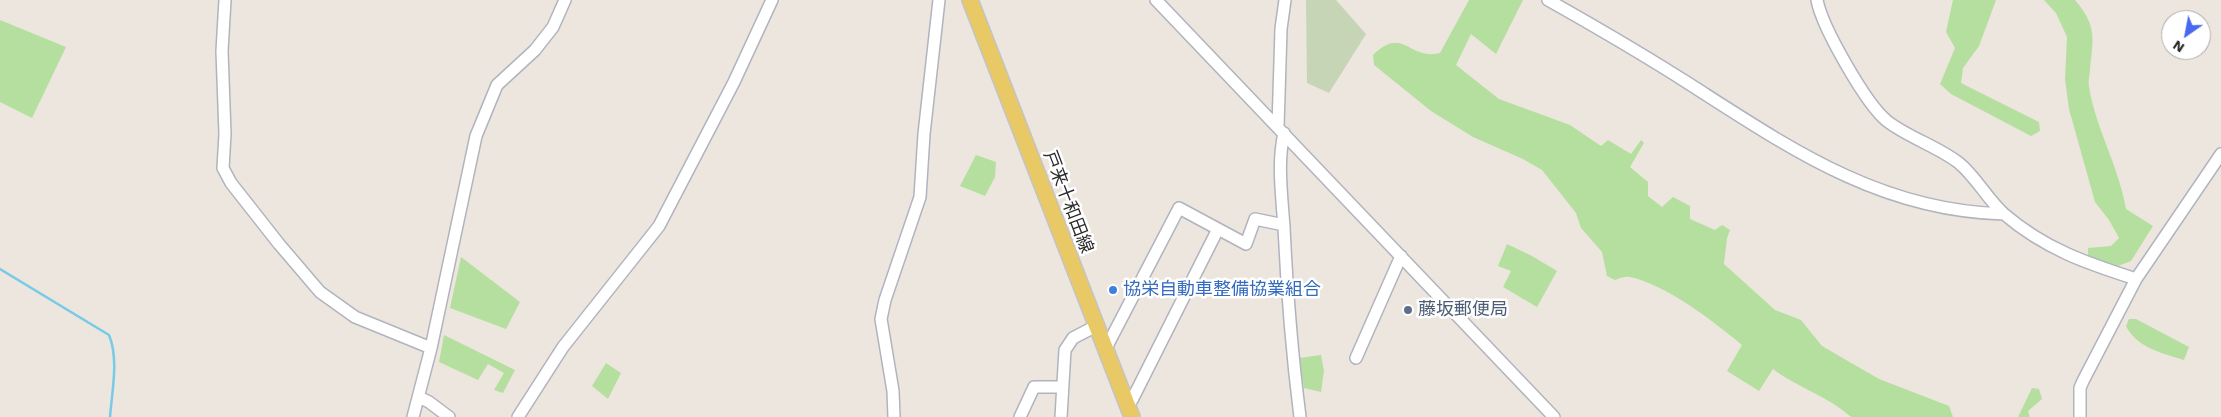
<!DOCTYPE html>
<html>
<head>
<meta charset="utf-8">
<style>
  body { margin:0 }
  #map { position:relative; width:2221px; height:417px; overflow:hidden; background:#ece6de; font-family:"Work Sans",sans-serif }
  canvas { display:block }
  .north { position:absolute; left:2161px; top:10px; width:50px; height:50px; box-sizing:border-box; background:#fff; border:1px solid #aaa; border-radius:50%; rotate:213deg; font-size:14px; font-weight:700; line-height:20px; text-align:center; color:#2b2b2b }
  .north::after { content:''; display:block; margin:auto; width:18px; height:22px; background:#4869ef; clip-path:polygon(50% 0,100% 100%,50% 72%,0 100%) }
</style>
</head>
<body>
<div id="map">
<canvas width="2221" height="417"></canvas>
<div class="north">N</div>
</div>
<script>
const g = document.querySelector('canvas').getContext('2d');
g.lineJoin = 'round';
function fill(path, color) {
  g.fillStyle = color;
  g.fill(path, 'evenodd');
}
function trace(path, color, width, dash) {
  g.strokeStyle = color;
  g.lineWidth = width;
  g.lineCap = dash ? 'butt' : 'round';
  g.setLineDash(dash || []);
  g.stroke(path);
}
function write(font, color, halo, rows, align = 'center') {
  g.font = font + ' "Work Sans","Noto Sans JP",sans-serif';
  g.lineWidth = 5;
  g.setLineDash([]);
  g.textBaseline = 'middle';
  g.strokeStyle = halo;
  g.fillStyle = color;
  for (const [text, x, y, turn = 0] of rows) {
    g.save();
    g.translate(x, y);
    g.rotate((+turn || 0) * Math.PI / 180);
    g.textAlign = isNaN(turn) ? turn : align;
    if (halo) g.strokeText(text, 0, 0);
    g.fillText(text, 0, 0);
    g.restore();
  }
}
const green = new Path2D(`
  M1469 0H1523L1496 54 1471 34 1456 65 1499 99 1570 125 1601 146 1608 140 1631 154 1641 140 1644 143 1630 167 1648 182V196L1662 207 1673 197 1690 206V219L1715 230 1722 225 1730 230 1727 238 1724 264 1775 310 1801 320 1822 346 1879 379 1949 406 1953 417H1851C1828 396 1798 388 1773 369L1759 391 1727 371 1742 345C1713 321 1667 285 1630 277 1625 276 1620 278 1615 280L1607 276 1602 252 1581 228 1576 213 1542 170 1523 159 1473 137 1431 111 1374 65 1373 55C1404 25 1408 61 1440 53Z
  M1953 0H1996L1979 46 1963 68 1961 83 2039 122 2040 131 2031 136 1951 94 1940 84 1955 48 1946 32Z
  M2044 0H2075C2096 25 2094 36 2090 68 2090 74 2088 81 2089 87 2096 129 2119 167 2126 209L2153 226 2131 261 2118 266 2088 258V248L2111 246 2119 238 2109 220 2095 202 2069 109 2065 79 2067 37 2056 13Z
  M0 20 66 47 32 118 0 102Z
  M976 155 996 162 995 177 985 196 960 186Z
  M1507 244 1532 256 1557 271 1537 307 1503 287 1511 271 1498 266Z
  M461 257 520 302 506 329 450 308Z
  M2129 319H2136L2189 347 2184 360C2162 353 2137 348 2126 326Z
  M444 335 515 370 503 393 494 390 504 373 488 364 478 380 439 362Z
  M1321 355 1324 371 1321 392 1304 388 1299 358Z
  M606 363 621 373 608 399 592 386Z
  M2032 388 2039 389 2042 399 2028 411 2030 417H2018Z`);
const cemetery = new Path2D(`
  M1306 0H1336L1366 34 1329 93 1307 83Z`);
const stream = new Path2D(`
  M0 269 109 335C119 359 112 391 110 417`);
const minor = new Path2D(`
  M225 0 222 51 225 134 223 168 231 183 279 244 320 292 355 317 431 348
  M1156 0 1554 417
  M1548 0C1596 27 1644 55 1691 85 1791 149 1881 211 2004 214
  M1817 0C1822 27 1866 104 1887 121 1909 138 1937 146 1959 163 1977 178 1987 199 2004 214 2045 249 2086 263 2136 279
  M1278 127 1281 29 1285 0
  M1284 133C1277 164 1282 196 1284 228 1287 291 1292 354 1300 417
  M1105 350 1179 208 1246 244 1255 219 1284 225
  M1356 358 1401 256
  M419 397 429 402 449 417
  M1126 401 1132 400 1218 229
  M413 417 431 348 476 136 497 85 535 50 553 27 565 0
  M518 417 563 347 659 226 734 82 772 0
  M894 417 893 391 881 319 885 300 920 197 924 134 939 0
  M1020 417 1034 387H1061
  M1061 417 1065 350 1073 338 1096 326
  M2080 417V388L2083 381 2136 279 2221 154`);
const major = new Path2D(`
  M970 0 1132 417`);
const markers = [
  [1113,290,5,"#3f7fe0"],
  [1408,310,5,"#5c6f8a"]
];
const streetNames = [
  ["戸来十和田線",1068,202,69]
];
const shopNames = [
  ["協栄自動車整備協業組合",1123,290]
];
const serviceNames = [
  ["藤坂郵便局",1418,310]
];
fill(green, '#b5df9e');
fill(cemetery, '#c5d5b6');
trace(stream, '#77cbe7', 2.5);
trace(minor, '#b1b4be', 14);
trace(major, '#c4c4c4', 18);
trace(minor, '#fff', 11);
trace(major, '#e8c966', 15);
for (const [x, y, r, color] of markers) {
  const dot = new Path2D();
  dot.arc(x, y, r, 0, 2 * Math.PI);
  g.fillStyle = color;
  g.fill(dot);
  trace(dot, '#fff', 2);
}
write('18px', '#2b2b2b', '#fff', streetNames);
write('18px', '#366cbe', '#fff', shopNames, 'left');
write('18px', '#4e5e75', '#fff', serviceNames, 'left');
</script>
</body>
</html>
